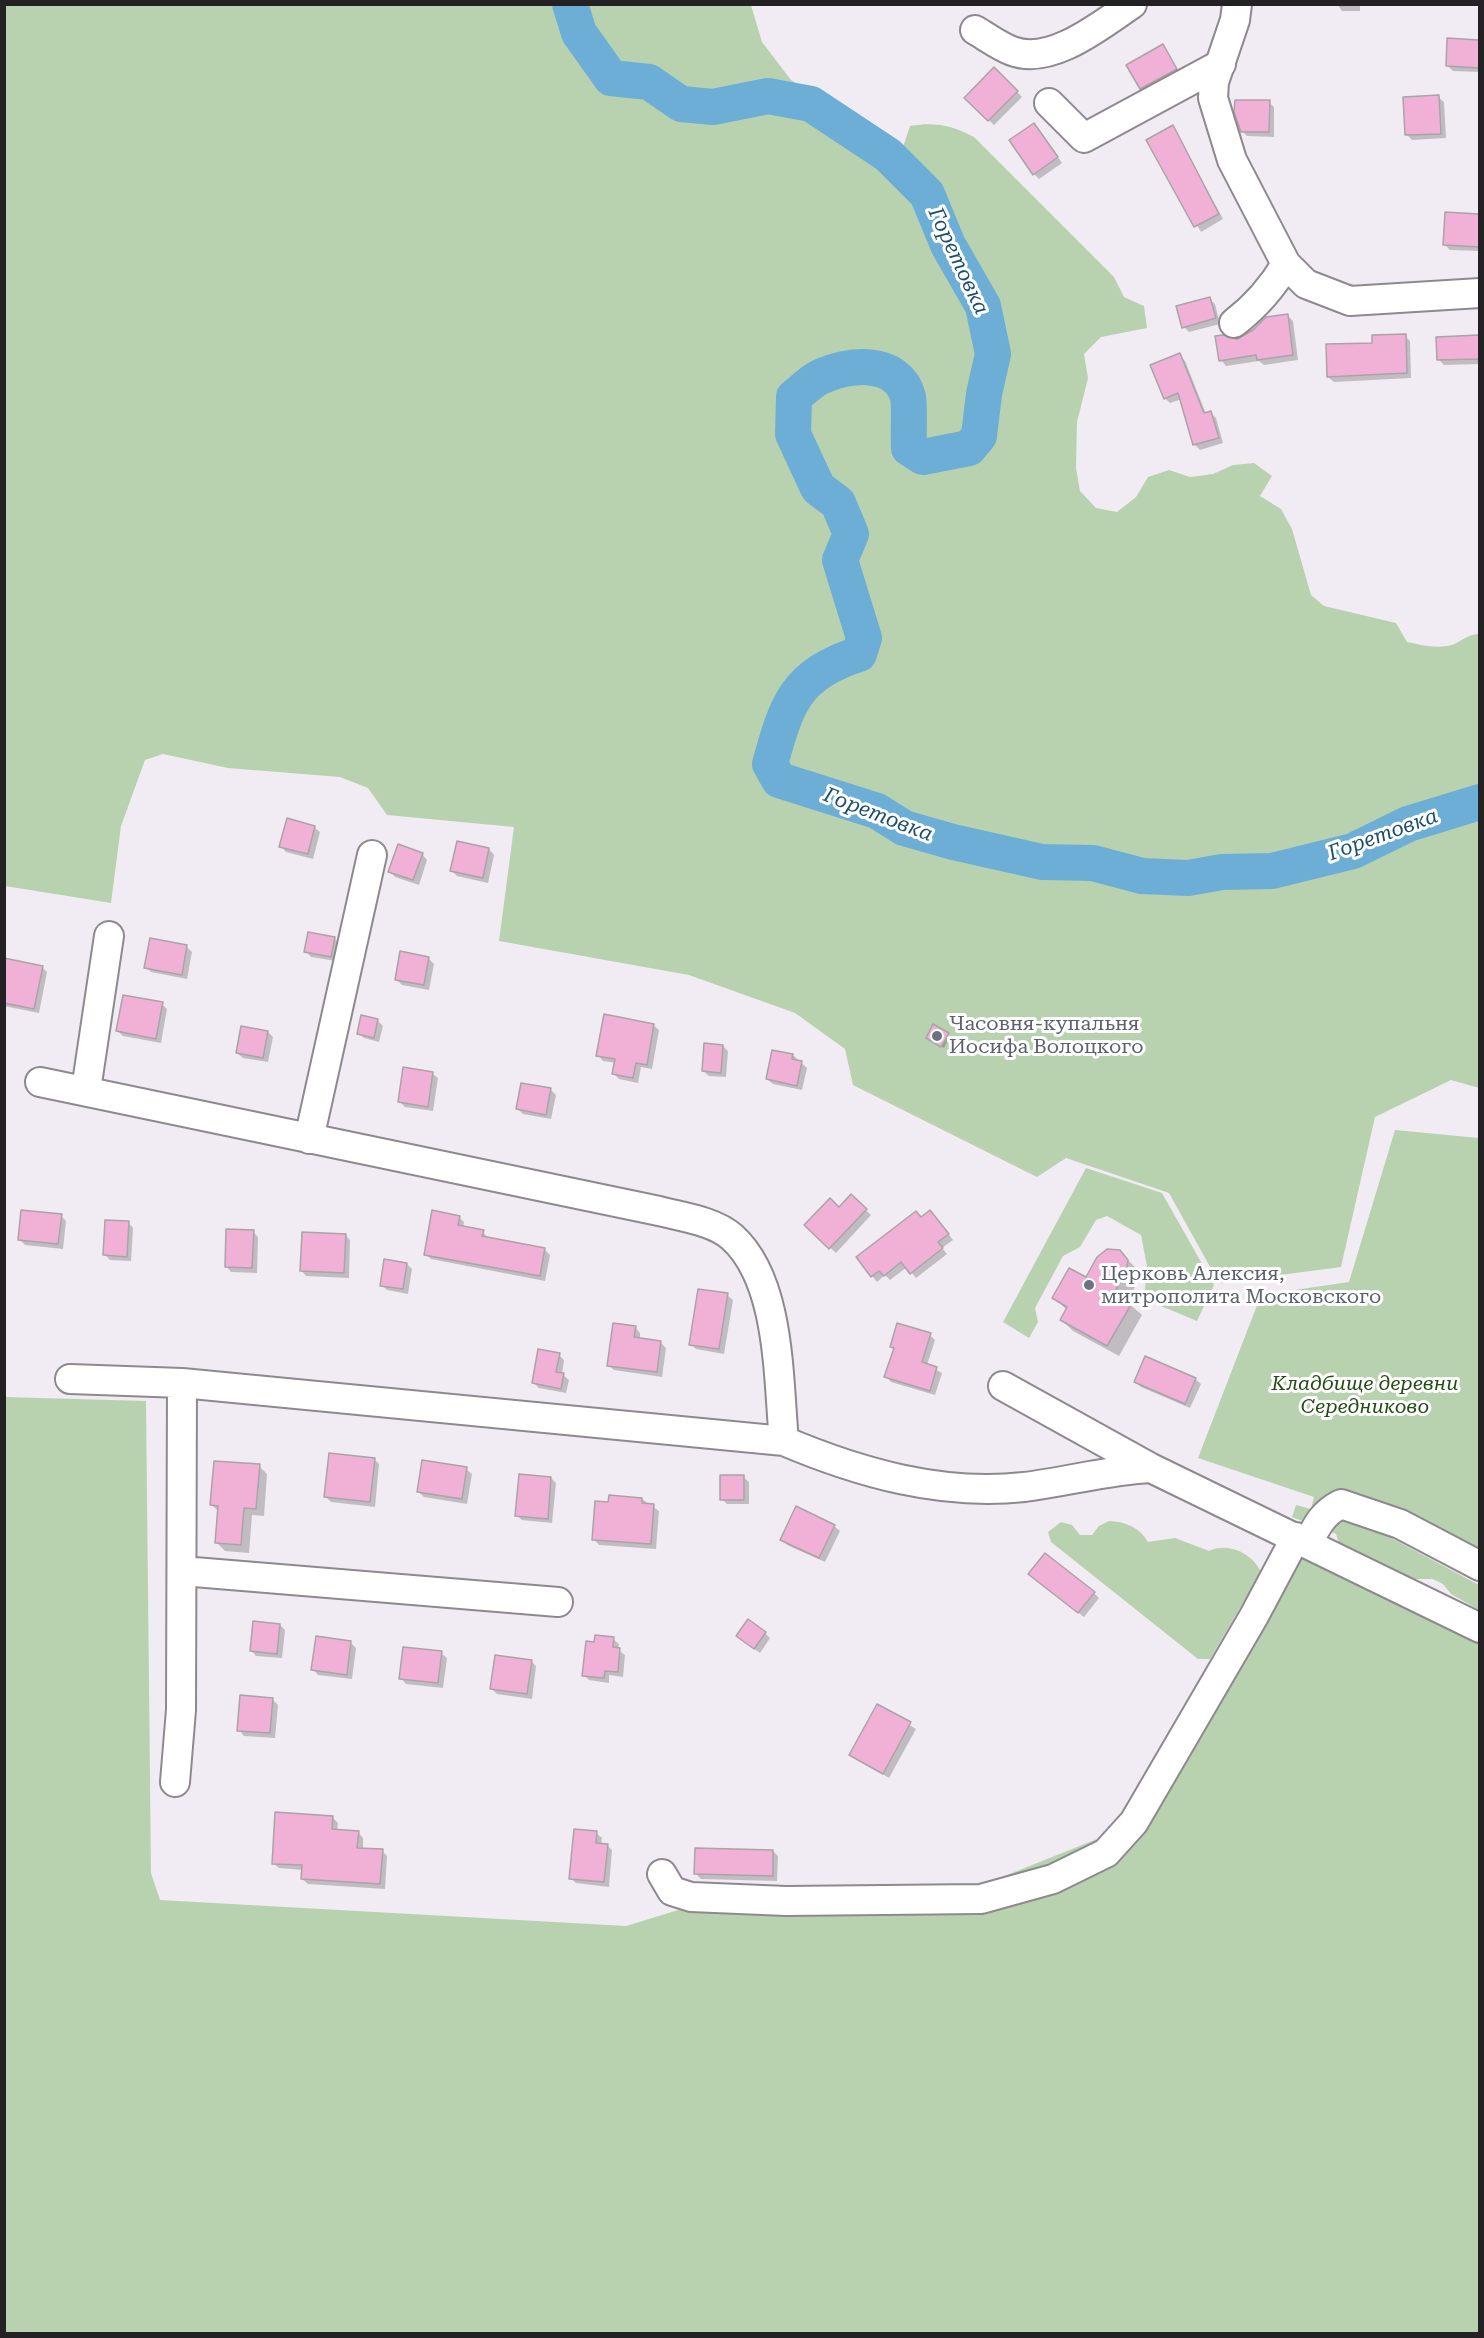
<!DOCTYPE html>
<html>
<head>
<meta charset="utf-8">
<style>
  body { margin:0 }
  #map { position:relative; width:1484px; height:2338px; overflow:hidden; background:#f1ecf3; font-family:"Roboto Serif",serif }
  canvas { display:block }
  .frame { position:absolute; inset:0; border:6px solid #232124; pointer-events:none }
</style>
</head>
<body>
<div id="map">
<canvas width="1484" height="2338"></canvas>
<div class="frame"></div>
</div>
<script>
const g = document.querySelector('canvas').getContext('2d');
g.lineJoin = 'round';
function fill(path, color) {
  g.fillStyle = color;
  g.fill(path, 'evenodd');
}
function trace(path, color, width, dash) {
  g.strokeStyle = color;
  g.lineWidth = width;
  g.lineCap = dash ? 'butt' : 'round';
  g.setLineDash(dash || []);
  g.stroke(path);
}
function write(font, color, halo, rows, align = 'center') {
  g.font = font + ' "Roboto Serif",serif';
  g.lineWidth = 6;
  g.setLineDash([]);
  g.textBaseline = 'middle';
  g.strokeStyle = halo;
  g.fillStyle = color;
  for (const [text, x, y, turn = 0] of rows) {
    g.save();
    g.translate(x, y);
    g.rotate((+turn || 0) * Math.PI / 180);
    g.textAlign = isNaN(turn) ? turn : align;
    if (halo) g.strokeText(text, 0, 0);
    g.fillText(text, 0, 0);
    g.restore();
  }
}
const green = new Path2D(`
  M4 5H751L762 42 791 80 903 147 910 126C935 122 951 125 974 137L1114 277 1124 297 1144 306 1147 328 1101 337 1084 354 1088 378 1077 422 1076 468 1080 491 1096 508 1117 512 1136 497 1148 477 1169 470 1190 477 1213 474 1233 465 1254 463 1272 476 1260 496 1281 509 1292 529 1311 595 1324 606 1396 623 1407 642C1421 645 1437 649 1452 645 1462 641 1468 634 1479 634V1088L1451 1080 1375 1117 1341 1267 1219 1283 1169 1193 1066 1158 1037 1177 853 1085 845 1049 795 1013 689 975 499 941 514 827 387 815 368 788 340 777 228 768 163 754 145 760 121 826 111 903 5 886Z
  M1395 1130 1479 1138V1572L1379 1524 1355 1523 1382 1533 1479 1585V1610L1451 1594 1443 1584 1433 1579H1409L1339 1544 1336 1534 1292 1517 1296 1505 1311 1509 1314 1497 1198 1458 1261 1295 1349 1282Z
  M1086 1168 1162 1193 1214 1285 1197 1321 1144 1299 1147 1266 1141 1235 1107 1216 1096 1220 1080 1247 1063 1256 1035 1308 1038 1322 1029 1338 1003 1322Z
  M5 1397 146 1401 151 1873 160 1900 626 1926 747 1889 962 1893 1112 1833 1302 1552 1479 1641V2333L5 2334Z
  M1109 1521C1126 1522 1139 1527 1148 1542L1175 1538 1209 1551C1228 1542 1252 1553 1261 1572L1210 1659H1198L1051 1542 1048 1532 1061 1522 1072 1525 1080 1535H1092L1099 1526Z`);
const shadow = new Path2D(`
  M1337 4H1360V11H1342Z
  M1449 40 1480 42V72L1453 71 1447 65Z
  M1163 46 1181 75 1146 94 1141 88Z
  M995 69 1022 97 994 125 966 98Z
  M1438 97 1444 102 1446 138 1412 140 1407 135Z
  M1269 102 1274 107V137L1247 136 1242 131Z
  M1173 127 1223 219 1201 232 1149 140Z
  M1039 130 1062 163 1039 179 1034 174Z
  M1446 214 1480 215V251L1450 250 1444 244Z
  M1209 299 1215 304 1220 324 1189 332 1184 327Z
  M1287 315 1293 321 1298 360 1264 365 1259 361 1226 366 1221 360 1237 341 1267 318Z
  M1405 336 1410 341 1411 378 1334 382 1328 377 1374 345Z
  M1480 337V364L1444 365 1439 360 1438 339Z
  M1179 355 1185 361 1206 414 1211 413 1216 418 1223 443 1200 450 1194 444 1182 399 1170 403 1165 398Z
  M314 827 320 832 313 859 286 852 281 846Z
  M489 849 494 855 488 883 457 876 452 871Z
  M422 854 427 860 419 885 395 877 390 871Z
  M334 938 339 944 336 961 311 957 306 951Z
  M186 946 192 952 187 979 151 972 146 967Z
  M428 958 434 964 429 990 402 985 396 979Z
  M4 959 42 967 47 972 39 1013 4 1006Z
  M162 1004 167 1009 161 1043 123 1036 118 1031Z
  M378 1021 383 1026 379 1042 364 1038 358 1033Z
  M653 1025 659 1030 652 1069 641 1067 638 1083 619 1079 614 1074 616 1063 603 1061 598 1055Z
  M934 1026 950 1037 944 1048 930 1040Z
  M268 1032 273 1037 268 1062 243 1058 237 1053Z
  M723 1046 728 1051 726 1077 709 1076 703 1071Z
  M773 1052 793 1055 807 1068 802 1090 773 1084 767 1079Z
  M432 1073 438 1078 433 1111 405 1107 399 1101Z
  M550 1089 556 1095 551 1119 523 1114 518 1109Z
  M851 1196 871 1215 836 1253 806 1225 839 1209Z
  M61 1216 66 1221 63 1249 25 1245 20 1240Z
  M459 1217 464 1222 463 1227 483 1231 488 1239 545 1250 550 1255 545 1281 431 1259 425 1254Z
  M935 1217 953 1240 942 1248 947 1254 916 1278 907 1267 890 1280 885 1275 877 1282 858 1258 921 1219Z
  M128 1222 133 1228 131 1261 110 1260 105 1255Z
  M253 1232 258 1237 257 1273 231 1272 226 1266Z
  M345 1235 350 1240 349 1278 306 1276 301 1270Z
  M1124 1256 1136 1268 1139 1279 1127 1302 1142 1315 1119 1356 1073 1331 1062 1320 1067 1310 1054 1298Z
  M407 1264 412 1269 408 1294 387 1290 382 1285Z
  M727 1295 733 1300 724 1354 696 1349 690 1344Z
  M635 1327 640 1333V1340L661 1343 666 1348 662 1377 614 1370 608 1365Z
  M930 1335 935 1340 927 1365 942 1373 935 1395 891 1382 886 1376 895 1350 891 1347Z
  M559 1355 564 1360 562 1374 569 1380 566 1393 539 1388 533 1382Z
  M1195 1379 1201 1384 1190 1408 1141 1387 1135 1382Z
  M374 1459 379 1464 375 1507 331 1502 326 1497Z
  M259 1466 267 1474 264 1516 252 1515 249 1553 225 1551 217 1543 219 1512 212 1505Z
  M466 1469 472 1474 467 1504 424 1497 419 1492Z
  M743 1477 749 1482V1504H727L722 1499Z
  M551 1478 556 1483 552 1523 522 1520 516 1515Z
  M642 1499 659 1511 656 1549 599 1545 594 1539Z
  M834 1526 840 1531 825 1562 787 1545 782 1539Z
  M1035 1579 1094 1593 1099 1598 1084 1617Z
  M280 1625 285 1630 282 1658 256 1656 251 1650Z
  M765 1633 770 1638 760 1653 743 1641Z
  M613 1639 619 1644 618 1650 625 1655 623 1677 609 1675V1683L589 1680 584 1675 596 1643Z
  M350 1642 356 1648 352 1679 318 1675 313 1669Z
  M441 1653 447 1658 443 1688 406 1684 401 1678Z
  M531 1661 536 1666 532 1699 497 1694 492 1689Z
  M272 1699 278 1705 275 1738 244 1736 239 1730Z
  M878 1706 916 1729 889 1778 851 1755Z
  M332 1817 338 1823 337 1831 358 1832 363 1838V1850L382 1851 387 1856 385 1889 308 1884 302 1879 303 1870 279 1868 273 1863Z
  M596 1833 602 1838 601 1845H607L612 1850 609 1887 576 1883 570 1878Z
  M773 1851 778 1856 777 1881 701 1879 696 1874Z`);
const river = new Path2D(`
  M570 4 579 33 611 78 649 82 681 104 713 107 768 96 811 104 888 155 927 194 948 245 983 306 993 354 984 394 979 436 969 448 923 457 909 448C908 435 910 406 908 397 898 358 847 364 820 377 810 382 802 391 794 397L793 434 818 488 838 503 851 534 840 560 864 638 859 654C795 675 787 703 770 764L779 780 877 811 904 828 953 842 1042 862 1093 863 1142 876 1188 878 1222 872 1272 871 1353 851 1408 824 1480 802`);
const building = new Path2D(`
  M1447 38 1479 40V68L1446 66Z
  M1163 44 1177 69 1140 89 1126 65Z
  M994 67 1018 91 988 121 964 98Z
  M1439 95 1441 134 1405 135 1403 97Z
  M1235 100H1270L1269 132H1241L1234 112Z
  M1034 123 1058 157 1033 175 1009 140Z
  M1173 125 1219 214 1194 227 1146 140Z
  M1445 212 1479 214V247L1443 245Z
  M1210 297 1216 318 1182 328 1176 306Z
  M1288 314 1293 355 1257 360 1256 355 1219 361 1215 336 1223 335 1237 339 1253 330 1266 317Z
  M1406 334 1407 373 1327 377 1326 344 1372 343V335Z
  M1479 335V359L1437 360 1436 337Z
  M1180 353 1204 413 1211 411 1219 438 1193 445 1178 393 1164 399 1150 365Z
  M287 818 315 826 308 854 279 847Z
  M457 841 489 848 483 878 450 871Z
  M398 844 423 853 413 880 388 872Z
  M308 932 335 937 331 957 304 952Z
  M150 938 187 945 182 975 144 968Z
  M400 951 429 957 424 985 395 980Z
  M4 958 43 966 34 1009 4 1003Z
  M123 995 163 1002 156 1039 116 1031Z
  M604 1014 654 1024 647 1065 636 1063 633 1078 612 1074 615 1059 596 1056Z
  M361 1015 378 1019 374 1038 357 1034Z
  M933 1024 949 1033 941 1047 926 1038Z
  M241 1026 268 1031 263 1058 236 1053Z
  M704 1043 723 1045 721 1073 702 1071Z
  M772 1050 793 1054 792 1059 802 1061 797 1086 766 1079Z
  M403 1067 433 1072 428 1107 398 1102Z
  M521 1083 551 1088 546 1115 516 1109Z
  M851 1194 867 1209 829 1249 804 1225 830 1198 839 1207Z
  M21 1210 62 1214 58 1244 18 1240Z
  M432 1210 460 1216 458 1225 484 1230 482 1236 545 1248 540 1276 424 1255Z
  M930 1210 949 1234 938 1242 943 1248 910 1274 901 1262 884 1276 879 1271 871 1277 856 1257 916 1211 921 1217Z
  M105 1220 129 1221 127 1257 103 1255Z
  M226 1229 254 1230 252 1268 225 1267Z
  M302 1232 346 1234 344 1273 300 1271Z
  M1107 1249 1120 1250 1128 1260 1126 1273 1114 1293 1132 1303 1107 1346 1060 1320 1067 1307 1052 1298 1069 1268 1086 1277 1097 1257Z
  M384 1259 407 1263 403 1289 380 1286Z
  M698 1289 728 1293 719 1349 689 1345Z
  M613 1323 636 1326 634 1337 661 1341 657 1372 607 1366Z
  M897 1323 931 1333 922 1362 937 1367 930 1391 884 1377 894 1348 890 1347Z
  M538 1349 560 1353 556 1372 564 1373 561 1389 532 1383Z
  M1145 1356 1196 1378 1185 1404 1134 1382Z
  M329 1453 375 1458 370 1502 324 1497Z
  M422 1460 467 1467 462 1499 417 1492Z
  M214 1461 260 1464 256 1509 244 1508 241 1545 215 1543 218 1506 210 1505Z
  M519 1474 551 1477 548 1519 515 1516Z
  M720 1475H744V1500H720Z
  M609 1495 642 1498V1503L654 1504 651 1544 592 1540 595 1501 608 1502Z
  M796 1506 835 1525 819 1558 780 1540Z
  M1045 1553 1095 1592 1078 1613 1028 1574Z
  M748 1619 766 1632 754 1649 736 1636Z
  M253 1621 280 1624 277 1654 250 1651Z
  M595 1635 614 1637 613 1647 620 1648 618 1672 605 1671 604 1678 582 1676 586 1641 594 1642Z
  M316 1636 351 1641 347 1675 311 1670Z
  M403 1647 442 1651 438 1683 399 1679Z
  M495 1655 532 1660 527 1694 490 1689Z
  M240 1695 273 1698 270 1733 237 1731Z
  M877 1704 911 1722 883 1774 849 1755Z
  M275 1812 333 1816 332 1829 359 1831 357 1848 383 1849 380 1884 301 1879 302 1865 272 1864Z
  M574 1829 597 1831 596 1843 608 1844 604 1882 569 1879Z
  M695 1848 773 1850V1876L694 1874Z`);
const minor = new Path2D(`
  M1237 4 1235 20 1214 82 1213 98 1232 160 1286 264 1306 284 1350 301 1480 293
  M975 30C987 37 999 46 1012 51 1051 66 1101 25 1132 4
  M1049 103 1084 138 1221 64
  M1234 323C1256 306 1272 288 1286 264
  M40 1082 659 1211C682 1217 714 1221 732 1237 781 1281 778 1379 784 1441
  M86 1090 109 936
  M309 1139 372 855
  M70 1379 182 1383 784 1441C860 1473 941 1496 1024 1487 1067 1482 1108 1470 1151 1468
  M1003 1386 1151 1468 1480 1628
  M1308 1543C1317 1525 1323 1513 1341 1504L1400 1524 1480 1566
  M182 1571 558 1602
  M175 1782 181 1710 182 1383
  M662 1874 672 1891 691 1897 786 1901 981 1899 1053 1879 1106 1853 1134 1822 1254 1616 1296 1537`);
const markers = [
  [937,1036,6,"#6b7280"],
  [1089,1285,6,"#6b7280"]
];
const worshipNames = [
  ["Часовня-купальня",949,1024],
  ["Иосифа Волоцкого",949,1047],
  ["Церковь Алексия,",1101,1274],
  ["митрополита Московского",1101,1297]
];
const parkNames = [
  ["Кладбище деревни",1365,1384],
  ["Середниково",1365,1407]
];
const waterNames = [
  ["Горетовка",958,261,65],
  ["Горетовка",878,815,21],
  ["Горетовка",1383,835,-20]
];
fill(green, '#b8d2b0');
fill(shadow, '#0003');
trace(river, '#6daed7', 36);
fill(building, '#f1b0d5');
trace(building, '#aaa3a7', 1.5);
trace(minor, '#8d898f', 32);
trace(minor, '#fff', 28);
for (const [x, y, r, color] of markers) {
  const dot = new Path2D();
  dot.arc(x, y, r, 0, 2 * Math.PI);
  g.fillStyle = color;
  g.fill(dot);
  trace(dot, '#fff', 2);
}
write('20px', '#5b616d', '#fff', worshipNames, 'left');
write('italic 20px', '#234b14', '#fff', parkNames);
write('italic 21px', '#1d4f6c', '#fff', waterNames);
</script>
</body>
</html>
